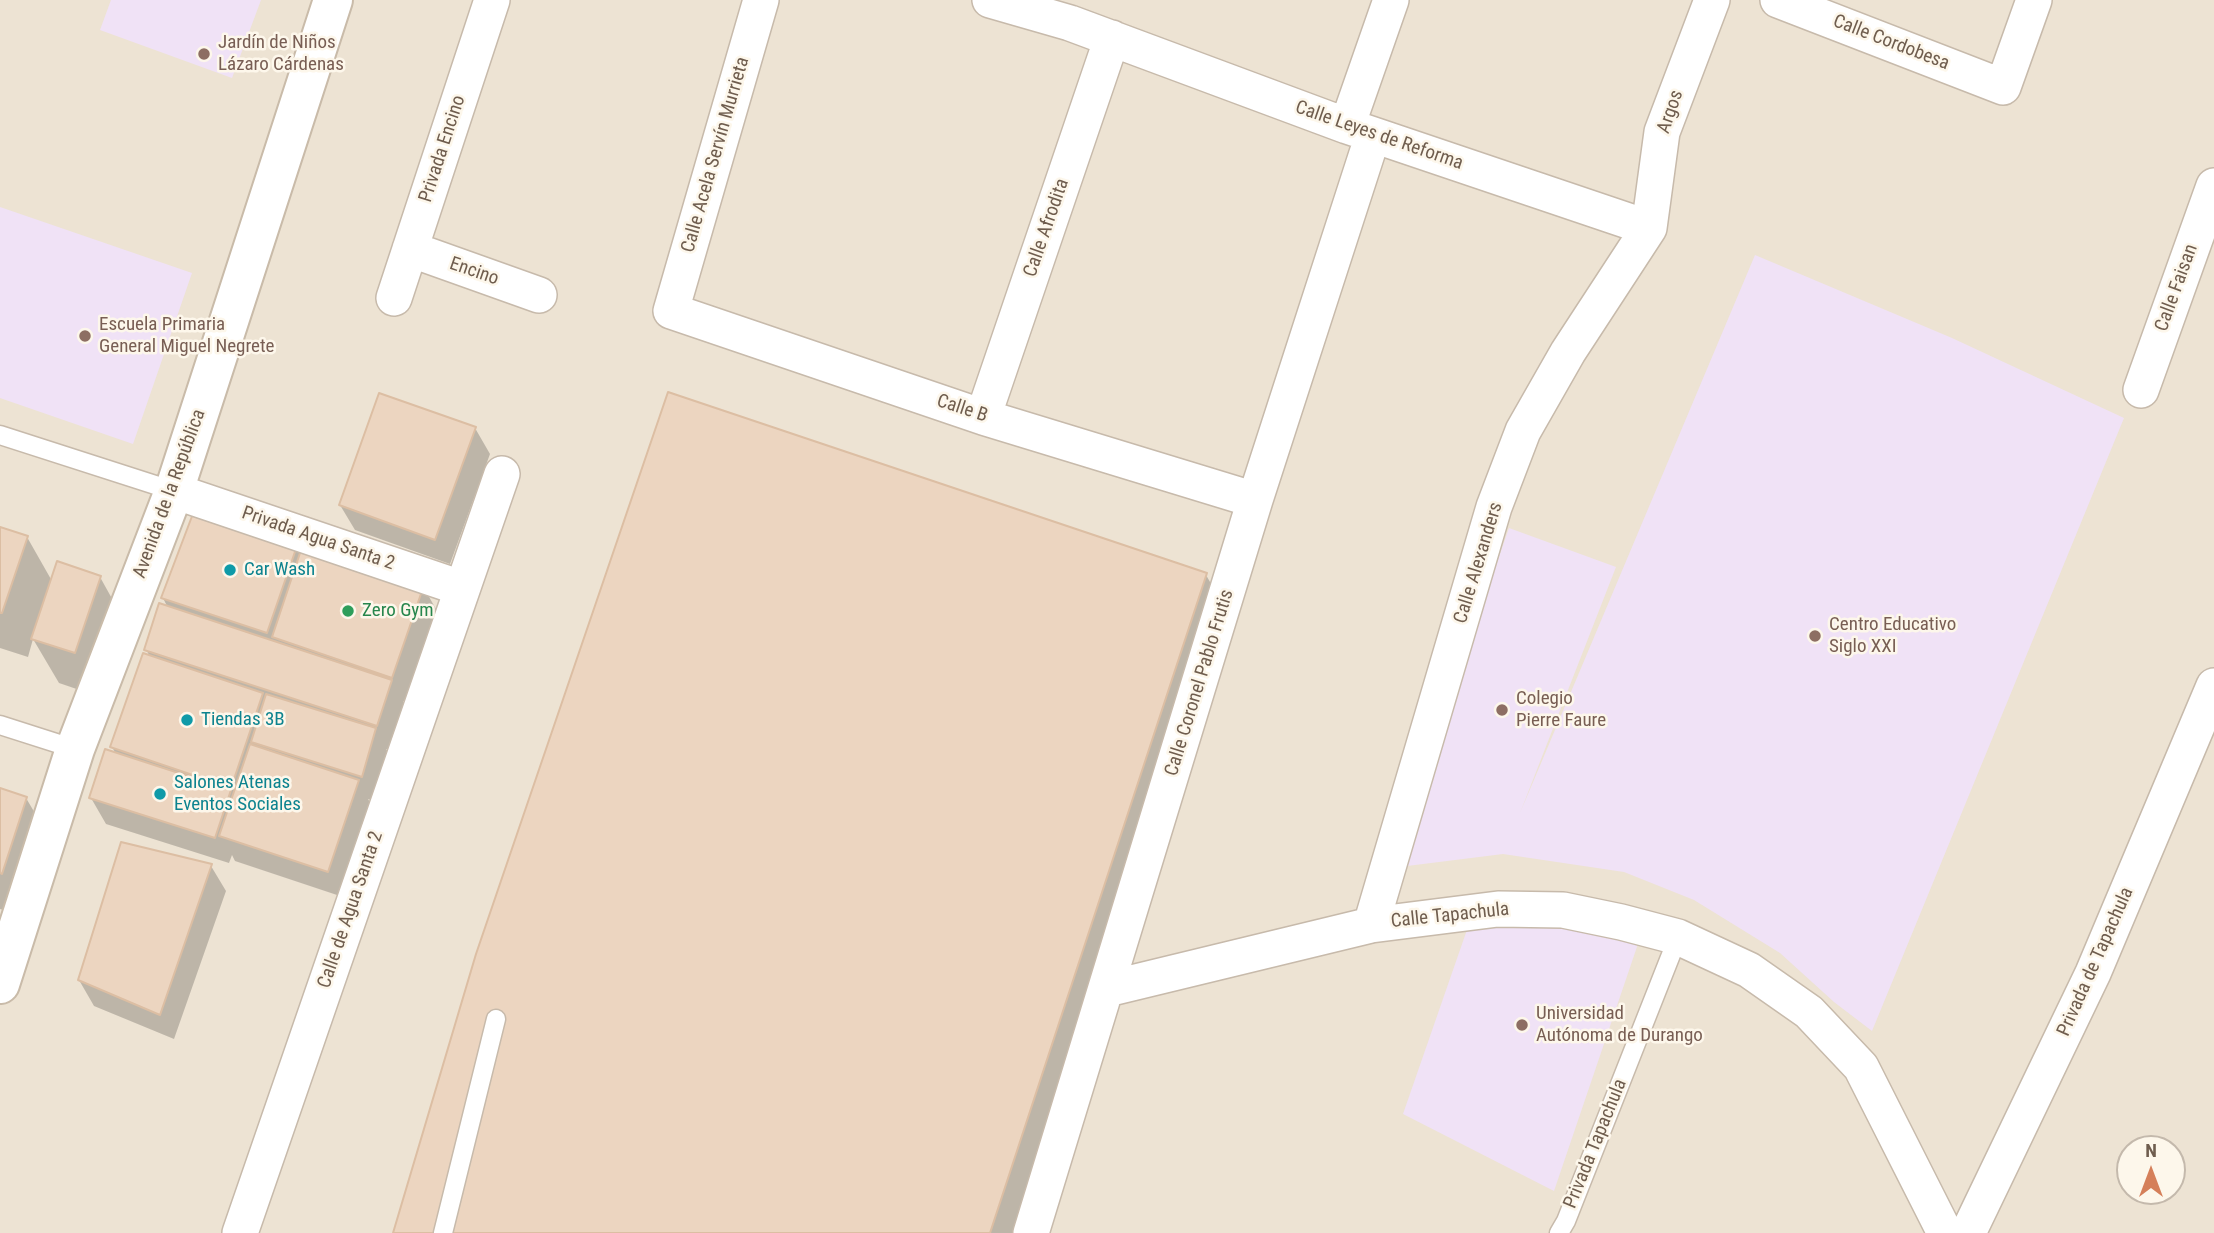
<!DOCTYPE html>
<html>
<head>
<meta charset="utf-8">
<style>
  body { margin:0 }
  #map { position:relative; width:2214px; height:1233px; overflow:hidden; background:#f9f3e5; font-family:"Roboto Condensed",sans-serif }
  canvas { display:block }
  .north { position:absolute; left:2116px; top:1135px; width:70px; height:70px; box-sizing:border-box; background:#fdf7eb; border:2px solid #c4b9ac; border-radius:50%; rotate:0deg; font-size:19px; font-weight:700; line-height:28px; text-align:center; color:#6f5d4e }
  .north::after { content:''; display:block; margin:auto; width:24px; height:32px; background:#d57f59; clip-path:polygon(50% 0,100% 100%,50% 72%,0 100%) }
</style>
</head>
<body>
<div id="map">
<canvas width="2214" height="1233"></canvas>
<div class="north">N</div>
</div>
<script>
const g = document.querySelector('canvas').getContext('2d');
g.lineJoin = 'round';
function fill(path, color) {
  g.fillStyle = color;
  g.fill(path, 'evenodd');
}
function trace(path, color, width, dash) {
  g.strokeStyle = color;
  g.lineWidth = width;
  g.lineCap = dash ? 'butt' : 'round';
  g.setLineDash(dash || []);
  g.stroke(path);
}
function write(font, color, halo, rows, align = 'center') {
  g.font = font + ' "Roboto Condensed",sans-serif';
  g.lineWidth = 5;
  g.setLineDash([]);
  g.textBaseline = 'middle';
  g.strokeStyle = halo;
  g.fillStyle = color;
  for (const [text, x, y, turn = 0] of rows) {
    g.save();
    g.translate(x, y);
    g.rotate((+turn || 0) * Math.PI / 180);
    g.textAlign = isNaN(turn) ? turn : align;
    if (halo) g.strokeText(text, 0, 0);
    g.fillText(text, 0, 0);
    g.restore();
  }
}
const residential = new Path2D(`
  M0 0H2214V1233H0ZM2130 1149H2172V1191H2130Z`);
const education = new Path2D(`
  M111 0H261L232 78 100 30Z
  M0 207 192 273 133 444 0 398Z
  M1755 255 1952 338 2124 418 1872 1031 1834 1002 1780 953 1694 900 1624 872 1503 854 1391 868 1509 528 1616 567 1520 813Z
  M1532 917 1641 935 1554 1191 1403 1114 1469 924Z`);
const shadow = new Path2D(`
  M475 428 490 454 450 564 355 530 340 505Z
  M195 513 423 586 437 611 407 702 403 701 406 707 391 750 386 749 390 755 376 801 368 799 373 807 343 897 235 861 232 855 229 863 106 824 91 798 116 754 112 747 150 657 146 649 168 608 163 598Z
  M0 529 27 537 52 581 100 577 125 622 100 697 59 683 33 639 28 657 0 648Z
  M1206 575 1225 608 1020 1233H395Z
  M0 789 26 798 52 842 27 917 0 909Z
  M211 866 226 891 174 1039 94 1006 79 980Z`);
const building = new Path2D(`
  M668 392 1207 573 990 1233H393L476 954Z
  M379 393 476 427 435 540 339 505Z
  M194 511 298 543 267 633 161 598Z
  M0 527 28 536 2 613H0Z
  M303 544 424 585 392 678 272 637Z
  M57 561 101 576 75 653 31 639Z
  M159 603 392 680 377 726 144 650Z
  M143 653 263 693 231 788 110 747Z
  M266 694 376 728 362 777 251 742Z
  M250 744 359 780 328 872 219 836Z
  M105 749 231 790 215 838 89 798Z
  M0 788 27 797 2 874 0 873Z
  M121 842 212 864 160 1015 78 980Z`);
const service = new Path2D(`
  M0 435 174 491
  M0 725 75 749
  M443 1233 496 1019
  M1559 1233 1566 1221 1678 937`);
const minor = new Path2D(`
  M761 0 671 311 983 417 1255 500
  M990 0 1070 23 1347 126 1649 228
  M1778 0 2003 87 2034 0
  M1347 126 1391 0
  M410 249 539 295
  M394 298 492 0
  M2141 390 2214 186
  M983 417 1112 38
  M174 491 461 588
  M1371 925 1494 507 1523 431 1568 352 1649 228 1662 132 1712 0
  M1107 989 1371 925 1498 909 1563 910 1621 922 1678 937 1749 970 1809 1012 1861 1067 1945 1233
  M240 1233 502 474
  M1031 1233 1255 500 1373 135
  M1968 1233 2093 973 2214 686`);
const secondary = new Path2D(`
  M0 984 75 749 174 491 333 0`);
const markers = [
  [204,54,7,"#8d6e63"],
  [85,336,7,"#8d6e63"],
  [230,570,7,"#0f9aa8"],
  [348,611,7,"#2e9e5b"],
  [1815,636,7,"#8d6e63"],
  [1502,710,7,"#8d6e63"],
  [187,720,7,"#0f9aa8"],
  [160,794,7,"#0f9aa8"],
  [1522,1025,7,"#8d6e63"]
];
const educationNames = [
  ["Jardín de Niños",218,43],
  ["Lázaro Cárdenas",218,65],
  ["Escuela Primaria",99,325],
  ["General Miguel Negrete",99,347],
  ["Centro Educativo",1829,625],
  ["Siglo XXI",1829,647],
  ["Colegio",1516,699],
  ["Pierre Faure",1516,721],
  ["Universidad",1536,1014],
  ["Autónoma de Durango",1536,1036]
];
const streetNames = [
  ["Calle Cordobesa",1891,43,21],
  ["Argos",1671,112,-71],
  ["Calle Leyes de Reforma",1379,136,19],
  ["Privada Encino",443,149,-72],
  ["Calle Acela Servín Murrieta",716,155,-74],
  ["Calle Afrodita",1047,228,-71],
  ["Encino",474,272,19],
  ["Calle Faisan",2177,288,-70],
  ["Calle B",962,409,18],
  ["Avenida de la República",170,494,-70],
  ["Privada Agua Santa 2",318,539,19],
  ["Calle Alexanders",1479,563,-73],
  ["Calle Coronel Pablo Frutis",1200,683,-73],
  ["Calle de Agua Santa 2",351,910,-71],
  ["Calle Tapachula",1450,916,-6],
  ["Privada de Tapachula",2096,962,-66],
  ["Privada Tapachula",1596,1144,-68]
];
const cultureNames = [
  ["Car Wash",244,570],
  ["Tiendas 3B",201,720],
  ["Salones Atenas",174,783],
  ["Eventos Sociales",174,805]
];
const leisureNames = [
  ["Zero Gym",362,611]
];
fill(residential, '#ede3d3');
fill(education, '#f0e2f6');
fill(shadow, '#0003');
fill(building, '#ecd5c0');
trace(building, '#dcbea3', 2);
trace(service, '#c7baab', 21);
trace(minor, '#c7baab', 38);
trace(secondary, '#c9bba9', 42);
trace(service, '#fff', 18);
trace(minor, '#fff', 35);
trace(secondary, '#fff', 38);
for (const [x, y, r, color] of markers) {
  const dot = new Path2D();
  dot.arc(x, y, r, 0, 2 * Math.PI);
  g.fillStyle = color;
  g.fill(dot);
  trace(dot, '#fdf7eb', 2.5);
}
write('19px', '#785e54', '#fdf7eb', educationNames, 'left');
write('19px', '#6f5d4e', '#fdf7eb', streetNames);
write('19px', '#0d838f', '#fdf7eb', cultureNames, 'left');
write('19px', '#27864d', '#fdf7eb', leisureNames, 'left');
</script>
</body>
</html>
